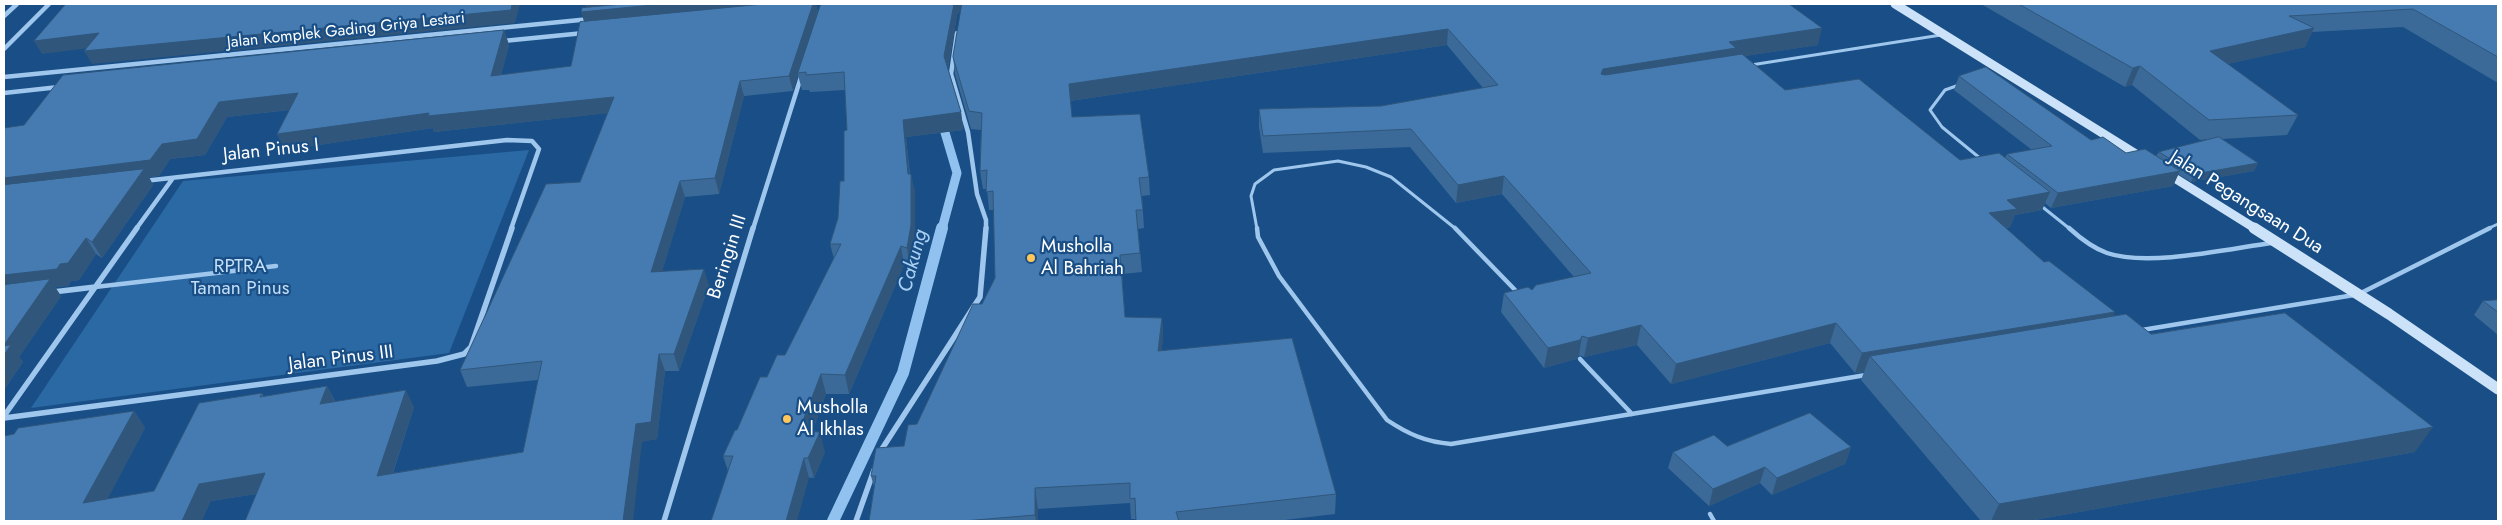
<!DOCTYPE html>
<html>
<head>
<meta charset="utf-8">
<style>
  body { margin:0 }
  #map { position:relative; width:2502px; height:525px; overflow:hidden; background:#194f86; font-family:Jost,sans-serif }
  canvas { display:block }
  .frame { position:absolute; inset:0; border:5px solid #fff; pointer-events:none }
</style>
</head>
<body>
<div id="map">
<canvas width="2502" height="525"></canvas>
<div class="frame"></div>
</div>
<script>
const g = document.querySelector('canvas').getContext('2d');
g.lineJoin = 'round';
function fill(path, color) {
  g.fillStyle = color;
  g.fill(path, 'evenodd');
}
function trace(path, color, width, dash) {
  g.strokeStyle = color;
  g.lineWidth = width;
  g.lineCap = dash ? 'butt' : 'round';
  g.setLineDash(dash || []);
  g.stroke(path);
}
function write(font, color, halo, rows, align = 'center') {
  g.font = font + ' Jost,sans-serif';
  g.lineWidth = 4.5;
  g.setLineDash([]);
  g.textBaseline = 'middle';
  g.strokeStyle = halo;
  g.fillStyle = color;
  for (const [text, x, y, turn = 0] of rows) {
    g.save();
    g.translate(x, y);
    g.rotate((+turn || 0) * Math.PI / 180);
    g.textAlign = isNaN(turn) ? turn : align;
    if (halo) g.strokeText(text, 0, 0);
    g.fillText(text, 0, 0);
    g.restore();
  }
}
const green = new Path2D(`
  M529 150 449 353 31 408 183 181Z`);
const streamFar1 = new Path2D(`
  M941 119 957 173 942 229`);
const stream = new Path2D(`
  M833 521 903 373 942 228`);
const serviceFar1 = new Path2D(`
  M1751 65 1941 35
  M1959 85 1945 90 1930 110 1942 127 1981 159
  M2040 205 2070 229
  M1257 229 1251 196 1255 184 1274 170 1338 161 1366 167 1391 177 1456 229
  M2487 229 2498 224`);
const service = new Path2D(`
  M1257 228 1258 237 1279 276 1387 420C1408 434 1426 442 1451 444L1866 375
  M1455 228 1518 293
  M2069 228C2080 238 2093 248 2107 253 2148 267 2228 249 2271 243
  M95 287 276 266
  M2361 293 2490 228
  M2142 330 2354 295
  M1580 359 1632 414
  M1710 514 1714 521`);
const minorFar1 = new Path2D(`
  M4 16 17 4
  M957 33 951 74 968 132 977 194 986 220V229
  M503 41 584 33
  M4 49 49 4
  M4 77 590 19
  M4 93 59 87
  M144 181 507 140 532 141 539 149 511 229
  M136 229 173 178
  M753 229 801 77`);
const minor = new Path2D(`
  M53 292 95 287
  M4 416 137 228
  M4 418 437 361 464 354 471 347 512 228
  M880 452 980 297 986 228
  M664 521 753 228
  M856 521 874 470`);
const secondaryFar1 = new Path2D(`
  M1895 4 2144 159
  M2165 172 2256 229`);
const secondary = new Path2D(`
  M2254 228 2389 314 2498 389`);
const wall = new Path2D(`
  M585 4H1789L1818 45 1745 56 1785 90 1960 160 2005 158 2007 154 2032 150 1954 90 1959 76 2091 140 2126 153 2156 156 2159 152 2209 139 2200 140 2132 85 2125 87 1981 4H2498V83L2403 27 2312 32 2305 47 2227 64 2298 115 2287 135 2222 139 2258 163 2254 171 2191 182 2178 174 2173 186 2051 208 2045 203 2042 210 2015 215 2010 227 2006 228 2044 262 2113 317 2415 452 2029 521H1981L1861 380 1864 372 1855 373 1830 343 1671 384 1637 345 1584 357 1579 355 1576 359 1544 368 1501 312 1504 293 1532 290 1574 277 1502 194 1456 203 1410 147 1263 153 1259 127V109L1381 106 1483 88 1447 45 1070 101 1072 117 1149 177 1150 195 1142 196 1144 228 1138 229 1142 272 1122 274 1125 317 1162 318 1163 338 1161 351 1336 494 1335 514 1276 521H1136V519H1131L1130 503 1038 509V521H869L874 487 871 476 904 446 917 424 982 304 995 278 994 210H989L987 189H983L980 171 981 130 971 129 955 74 953 57 961 9 957 15 948 68 961 112 963 130 906 137 910 174 915 192V244L910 267 904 265 849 394H826L812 432 825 452 814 478 728 471 723 456 767 377 785 355 834 259 830 244 838 218 844 181 847 130 845 90 810 92 809 90H802L798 75 793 91 744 96 719 194 685 197 662 271 709 285 679 371H665L657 439 256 494 211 501 4 521 14 434 134 411 145 428 107 499 154 491 262 393 264 397 327 386 335 401 414 407 393 473 523 452 538 380 467 387 460 370 580 182 608 113 434 132 433 128 285 150 277 134 289 110 227 117 205 155 170 159 159 176 149 177 153 185 102 258 96 254 79 280 71 281 68 286 55 287 61 296 19 357 23 362 4 390 24 125 504 30 509 45 501 75 571 66 584 22 586 7ZM821 4 818 12 816 5Z
  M2498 300V335L2474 315 2483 301Z
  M1727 446 1851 447 1845 464 1772 495 1760 483 1709 506 1668 468 1673 452Z`);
const shadedWall = new Path2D(`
  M512 4H520L515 23 92 64 84 51Z
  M585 4H821L816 5 818 13 798 73V75L793 91 789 76 586 28 581 12 587 11Z
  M954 4H965L957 15 947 73 944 56Z
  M1822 28 1818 45 1733 58 1600 86 1601 74 1603 69 1729 42Z
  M2314 28 2305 47 2201 70 2210 51Z
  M1448 29 1447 45 1070 101 1069 84Z
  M504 30 509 45 497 91 491 76Z
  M99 33 106 46 42 54 34 41Z
  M2140 66 2132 85 2125 87 2133 68Z
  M740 81 744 96 719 194 715 178Z
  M298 93 305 108 227 117 205 155 170 159 159 176 149 177 153 185 102 258 92 242 137 179 4 195V178L162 144 219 102Z
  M614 97 619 112 434 132 433 128 285 150 277 134 429 113Z
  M961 112 963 130 906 137 911 192 908 174 903 120Z
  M2258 163 2254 171 2191 182 2195 174Z
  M2180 171 2173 186 2051 208 2058 193Z
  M911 174 915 192V244L910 267 907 248Z
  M1504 176 1502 194 1456 203 1458 185Z
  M680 181 685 197 657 288 651 272Z
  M2050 192 2042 210 2015 215 2010 227 1982 232 1989 213 2007 200Z
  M86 238 96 254 79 280 71 281 68 286 55 287 61 296 19 357 23 362 4 390V275L60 264Z
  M901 246 904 265 849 394 845 375Z
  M704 269 709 285 679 371 674 354Z
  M2115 312 2106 332 1870 356 1864 372 1855 373 1862 353Z
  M1162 318 1163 338 1159 371 1158 351Z
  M1836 323 1830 343 1671 384 1676 364Z
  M1641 325 1637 345 1584 357 1588 338Z
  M1582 336 1579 355 1576 359 1544 368 1548 348Z
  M659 354 665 371 657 439 642 442 633 521H623L636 424Z
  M821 374 826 394 805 451 799 431Z
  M327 386 336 404H320Z
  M406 390 414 407 386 493 377 476Z
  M134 411 145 428 96 521 83 503Z
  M2433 427 2415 452 2029 521H1991L1999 504Z
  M820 432 825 452 814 478 808 458Z
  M1851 447 1845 464 1772 495 1777 478Z
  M804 458 809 478 797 521H786Z
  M1765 467 1760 483 1709 506 1713 489Z
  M265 473 275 491 211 501 202 521H182L199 484Z
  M1035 488 1038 509V521H1036L1035 515Z`);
const building = new Path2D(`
  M66 4H512L511 10 84 51 99 33 34 41Z
  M623 4H663L581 12 582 8Z
  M764 4H813L789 76 740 81 715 178 680 181 651 272 704 269 674 354H659L651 422 636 424 623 521H245L265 473 199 484 182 521H4V436L14 434 18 428 134 411 83 503 154 491 199 403 262 393 260 397 327 386 320 404 406 390 377 476 523 452 542 361 460 370 546 184 580 182 614 97 428 116 429 113 277 134 298 93 219 102 197 139 162 144 150 160 4 178V128L24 125 63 75 504 30 491 76 571 66 580 22Z
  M821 4H954L944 56 961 112 903 120 908 174H911V225L907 248 901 246 845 375 821 374 799 431 820 432 808 458H804L786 521H711L733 456H723L735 430H737L760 377H767L777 355H785L841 244H830L838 218 840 181H844V131L847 130 844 72 806 75V72L798 73Z
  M962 4H1789L1822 28 1729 42 1736 48 1603 69 1601 74 1605 75 1742 54 1785 90 1859 79 1960 160 1999 153 2050 192 2007 200 2017 209 1989 213 2044 262 2049 261 2115 312 1862 353 1836 323 1676 364 1641 325 1588 338 1582 336 1580 340 1548 348 1504 293 1528 287 1532 290 1536 285 1591 273 1504 176 1458 185 1411 129 1263 136 1259 109 1381 106 1498 85 1448 29 1069 84 1072 117 1140 114 1149 177 1139 178 1143 210H1136L1140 253 1120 255 1125 317 1162 318 1158 351 1292 338 1336 494 1176 512 1179 521H1136L1135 498 1130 499V483L1035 488V515L963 521H869L876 476H871L876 448 904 446 908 425 917 424 973 304H982L995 278 993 191 986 192 987 170 980 171 982 113 969 111 953 57Z
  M2019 4H2498V57L2413 9 2289 16 2314 28 2210 51 2298 115 2209 120 2140 66 2133 68Z
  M1986 67 2091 140 2103 137 2126 153 2145 149 2180 171 2058 193 2007 154 2052 146 1959 76Z
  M2219 137 2258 163 2195 174 2159 152Z
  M144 169 92 242 86 238 68 263 60 264 57 269 4 275V185Z
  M50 279 4 345V285Z
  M2498 300V312L2483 301Z
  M2285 313 2433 427 1999 504 1870 356 2126 314 2151 334Z
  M11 345 4 355V346Z
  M1810 413 1851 447 1777 478 1765 467 1713 489 1673 452 1714 435 1727 446Z`);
const markers = [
  [1031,258,5,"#ffc65a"],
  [787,419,5,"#ffc65a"]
];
const farStreetnames = [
  ["Jalan Komplek Gading Griya Lestari",346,31,-6]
];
const streetNames = [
  ["Jalan Pinus I",271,151,-6],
  ["Jalan Pegangsaan Dua",2246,203,32],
  ["Beringin III",728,257,-72],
  ["Jalan Pinus III",341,359,-7]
];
const poiNames = [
  ["Musholla",1041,247],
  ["Al Bahriah",1041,269],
  ["Musholla",797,408],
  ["Al Ikhlas",797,430]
];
const parkNames = [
  ["RPTRA",240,267],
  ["Taman Pinus",240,289]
];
const waterNames = [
  ["Cakung",914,261,-75]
];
fill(green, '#2b69a4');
trace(streamFar1, '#91c2ef', 9);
trace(stream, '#91c2ef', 12);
trace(serviceFar1, '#9fc6ec', 3);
trace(service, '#9fc6ec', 4.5);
trace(minorFar1, '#9fc6ec', 4.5);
trace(minor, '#9fc6ec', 5.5);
trace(secondaryFar1, '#cbe2f9', 9);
trace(secondary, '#cbe2f9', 11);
fill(wall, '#3b6a98');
fill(shadedWall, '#30567c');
fill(building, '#457bb1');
trace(building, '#30567c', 1);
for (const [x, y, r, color] of markers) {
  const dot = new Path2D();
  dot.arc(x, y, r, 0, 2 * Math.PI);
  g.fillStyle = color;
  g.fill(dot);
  trace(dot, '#194f86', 2);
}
write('16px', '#fff', '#194f86', farStreetnames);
write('19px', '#fff', '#194f86', streetNames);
write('19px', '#fff', '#194f86', poiNames, 'left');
write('19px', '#c4dff9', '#194f86', parkNames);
write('italic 20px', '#aad0f4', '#194f86', waterNames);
</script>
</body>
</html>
